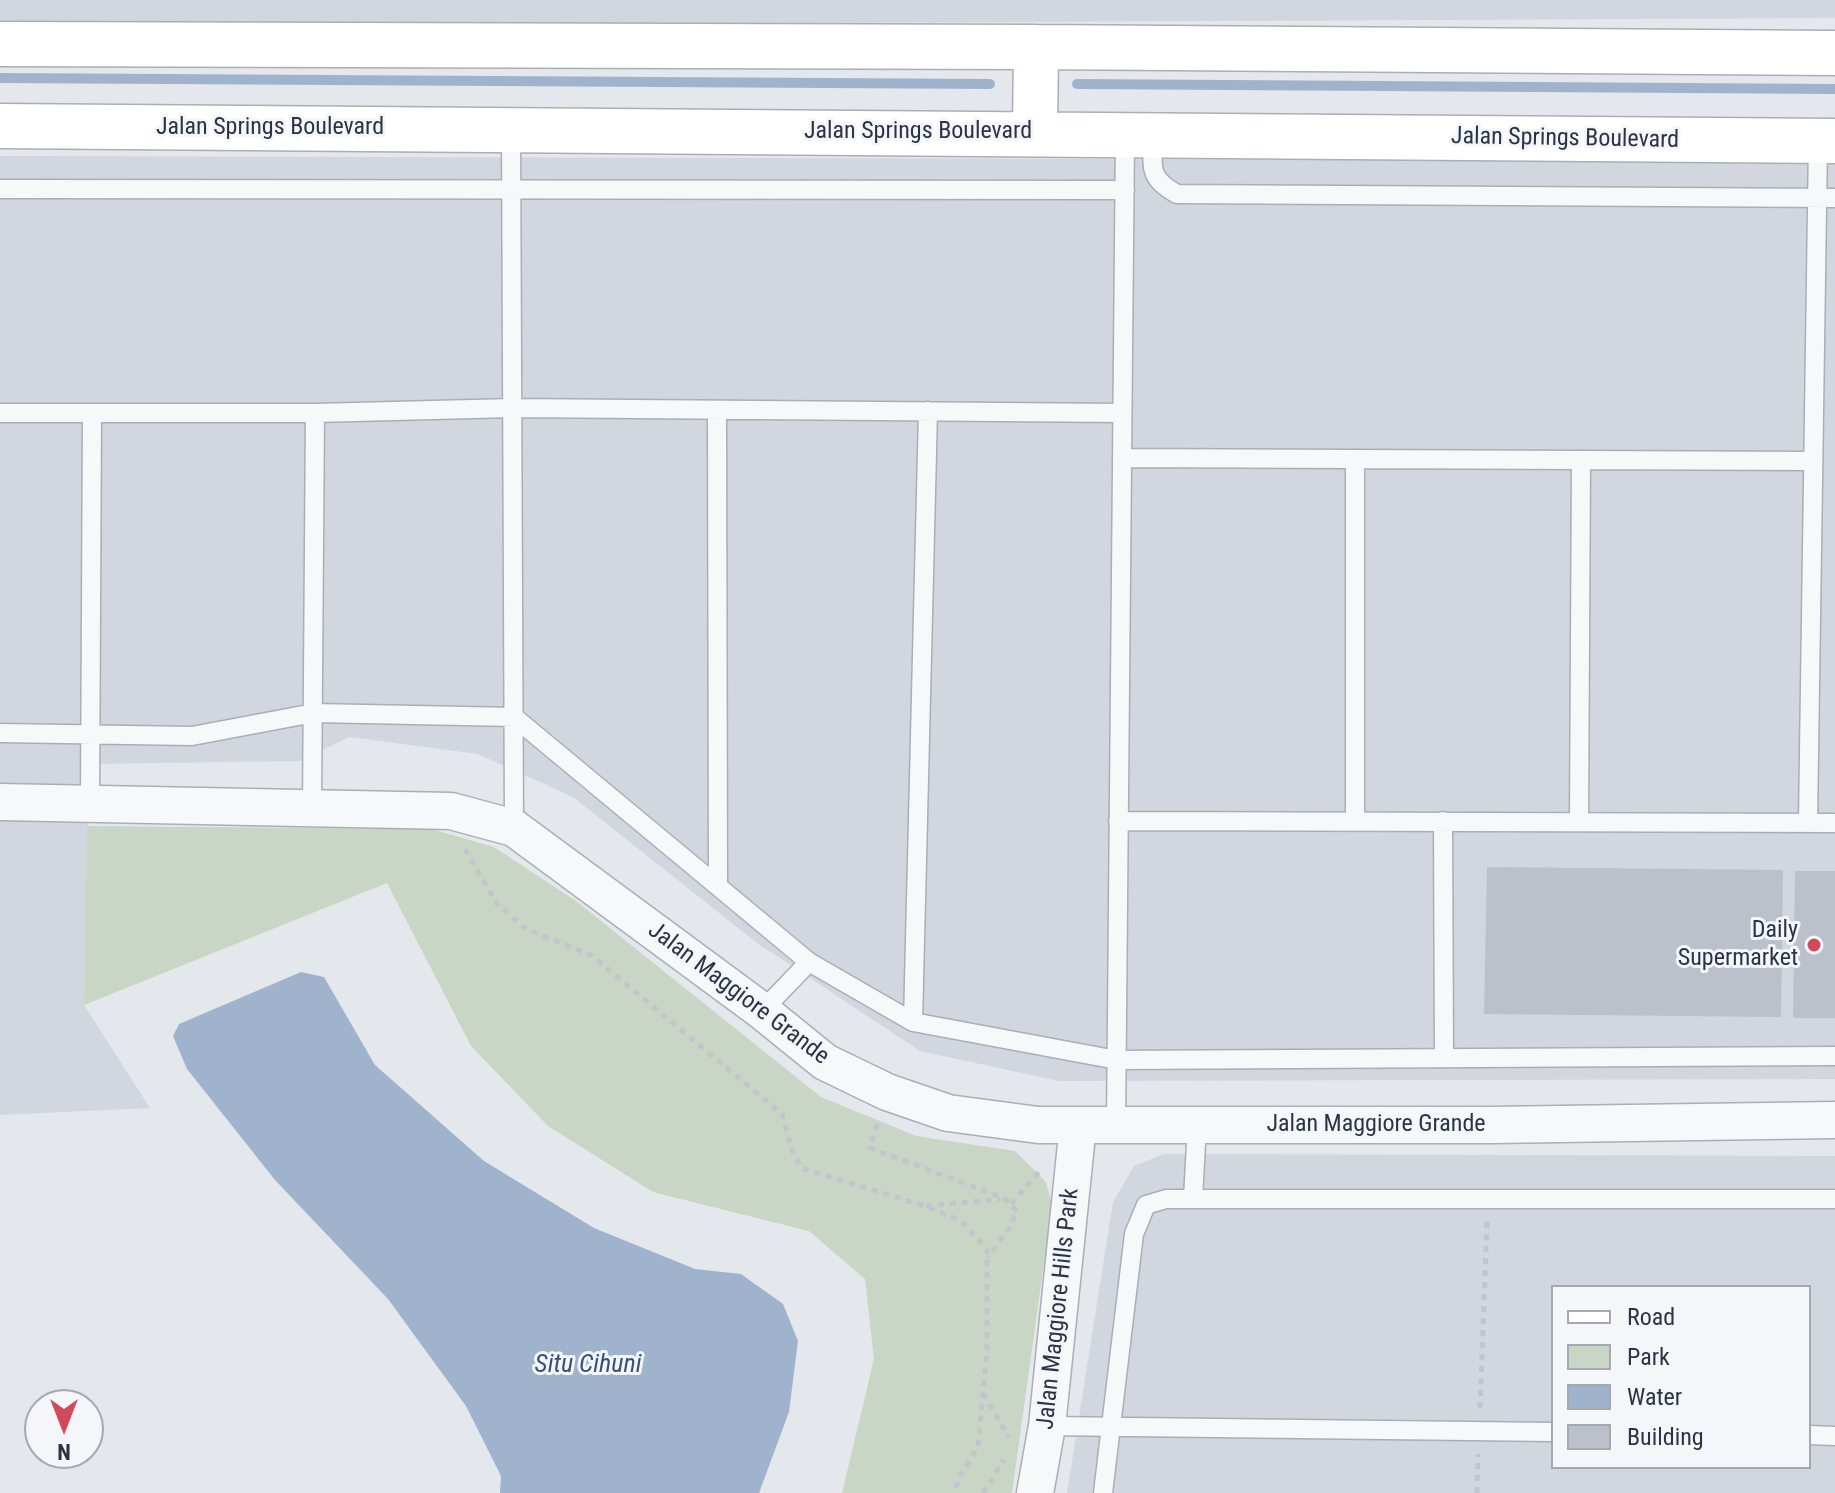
<!DOCTYPE html>
<html>
<head>
<meta charset="utf-8">
<style>
  body { margin:0 }
  #map { position:relative; width:1835px; height:1493px; overflow:hidden; background:#e4e7ec; font-family:"Roboto Condensed",sans-serif }
  canvas { display:block }
  .legend { position:absolute; left:1551px; top:1285px; width:260px; height:184px; box-sizing:border-box; background:#f4f6f9; border:2px solid #a4a8b1; margin:0; padding:10px 14px; list-style:none; font-size:24px; color:#2b3445 }
  .legend li { display:flex; align-items:center; gap:16px; height:40px }
  .legend b { width:40px; border:2px solid #a4a8b1 }
  .north { position:absolute; left:24px; top:1389px; width:80px; height:80px; box-sizing:border-box; background:#f4f6f9; border:2px solid #a4a8b1; border-radius:50%; rotate:180deg; font-size:22px; font-weight:700; line-height:32px; text-align:center; color:#2b3445 }
  .north::after { content:''; display:block; margin:auto; width:28px; height:36px; background:#d1495b; clip-path:polygon(50% 0,100% 100%,50% 72%,0 100%) }
</style>
</head>
<body>
<div id="map">
<canvas width="1835" height="1493"></canvas>
<ul class="legend">
<li><b style="height:10px;background:#fff"></b>Road</li>
<li><b style="height:22px;background:#c9d6c5"></b>Park</li>
<li><b style="height:22px;background:#9fb4cc"></b>Water</li>
<li><b style="height:22px;background:#bbc0ca"></b>Building</li>
</ul>
<div class="north">N</div>
</div>
<script>
const g = document.querySelector('canvas').getContext('2d');
g.lineJoin = 'round';
function fill(path, color) {
  g.fillStyle = color;
  g.fill(path, 'evenodd');
}
function trace(path, color, width, dash) {
  g.strokeStyle = color;
  g.lineWidth = width;
  g.lineCap = dash ? 'butt' : 'round';
  g.setLineDash(dash || []);
  g.stroke(path);
}
function write(font, color, halo, rows, align = 'center') {
  g.font = font + ' "Roboto Condensed",sans-serif';
  g.lineWidth = 6;
  g.setLineDash([]);
  g.textBaseline = 'middle';
  g.strokeStyle = halo;
  g.fillStyle = color;
  for (const [text, x, y, turn = 0] of rows) {
    g.save();
    g.translate(x, y);
    g.rotate((+turn || 0) * Math.PI / 180);
    g.textAlign = isNaN(turn) ? turn : align;
    if (halo) g.strokeText(text, 0, 0);
    g.fillText(text, 0, 0);
    g.restore();
  }
}
const built = new Path2D(`
  M0 0H1835V18L0 27Z
  M0 156 1835 161V1079L1059 1081 920 1051 757 943 573 797 478 754 349 737 300 761 89 764 84 1005 150 1108 0 1115Z
  M1164 1154 1835 1156V1493H1067L1113 1202 1134 1166ZM1553 1287H1809V1467H1553Z`);
const green = new Path2D(`
  M87 826 431 829 494 847 576 901 821 1097 916 1136 1015 1151 1046 1182 1052 1205 1012 1493H842L874 1359 865 1279 809 1231 653 1192 548 1126 471 1046 387 883 84 1005Z`);
const water = new Path2D(`
  M301 972 324 977 375 1065 484 1161 594 1228 695 1269 741 1274 783 1304 798 1341 789 1412 759 1493H500L501 1476 466 1406 388 1299 275 1180 187 1069 173 1036 179 1024Z`);
const stream = new Path2D(`
  M0 78 990 84
  M1077 84 1835 89`);
const building = new Path2D(`
  M1487 867 1783 870 1781 1017 1484 1014Z
  M1795 871H1835V1018H1793Z`);
const path = new Path2D(`
  M465 849 497 904 526 929 591 955 782 1114 791 1148 801 1168 925 1206 961 1221 987 1249V1350L978 1447 958 1479 955 1493
  M877 1124 870 1148 1004 1198 1017 1211 1009 1229 988 1257
  M1011 1204 1039 1172
  M926 1206 1000 1199
  M983 1394 1009 1437
  M1480 1408 1487 1222
  M983 1493 1004 1460
  M1477 1493 1478 1454`);
const lane = new Path2D(`
  M511 129 514 828
  M1154 135C1152 165 1147 178 1177 194L1835 198
  M0 189 1125 190
  M717 410 718 886
  M0 413H315L512 408 1122 413
  M1122 458 1812 461
  M1355 459V821
  M0 733 192 736 314 713 514 717 809 962 913 1022 1117 1060 1835 1056
  M90 802 92 413
  M312 808 315 413
  M1118 821 1835 823
  M1443 821 1444 1058
  M1579 821 1581 460
  M1808 821 1818 141
  M762 1011 809 962
  M913 1022 928 411
  M1116 1125 1125 134
  M1193 1199 1197 1125
  M1047 1426 1553 1432
  M1809 1435 1835 1436
  M1103 1493 1134 1234 1146 1205 1166 1199H1835`);
const street = new Path2D(`
  M0 802 451 811 514 828 762 1011 825 1062 887 1092 948 1113 1038 1125H1491L1835 1120
  M1035 1493 1047 1426 1078 1125`);
const secondary = new Path2D(`
  M0 44 1036 47 1835 53
  M0 126 1835 141
  M1035 133 1036 47`);
const markers = [
  [1814,945,8,"#d1495b"]
];
const streetNames = [
  ["Jalan Springs Boulevard",270,128],
  ["Jalan Springs Boulevard",918,132],
  ["Jalan Springs Boulevard",1565,139,1],
  ["Jalan Maggiore Grande",738,994,37],
  ["Jalan Maggiore Grande",1376,1125],
  ["Jalan Maggiore Hills Park",1059,1309,-84]
];
const poiNames = [
  ["Daily",1798,931],
  ["Supermarket",1798,959]
];
const waterNames = [
  ["Situ Cihuni",588,1365]
];
fill(built, '#d2d6de');
fill(green, '#c9d6c5');
fill(water, '#9fb4cc');
trace(stream, '#9fb4cc', 10);
fill(building, '#bbc0ca');
trace(lane, '#a9aeb7', 21);
trace(street, '#a9aeb7', 39);
trace(secondary, '#a9aeb7', 47);
trace(path, '#c2c5cb', 5, [6, 6]);
trace(lane, '#f7f8fa', 18);
trace(street, '#f7f8fa', 36);
trace(secondary, '#fff', 44);
for (const [x, y, r, color] of markers) {
  const dot = new Path2D();
  dot.arc(x, y, r, 0, 2 * Math.PI);
  g.fillStyle = color;
  g.fill(dot);
  trace(dot, '#f4f6f9', 3);
}
write('24px', '#2b3445', '#f4f6f9', streetNames);
write('24px', '#2b3445', '#f4f6f9', poiNames, 'right');
write('italic 26px', '#34527a', '#f4f6f9', waterNames);
</script>
</body>
</html>
